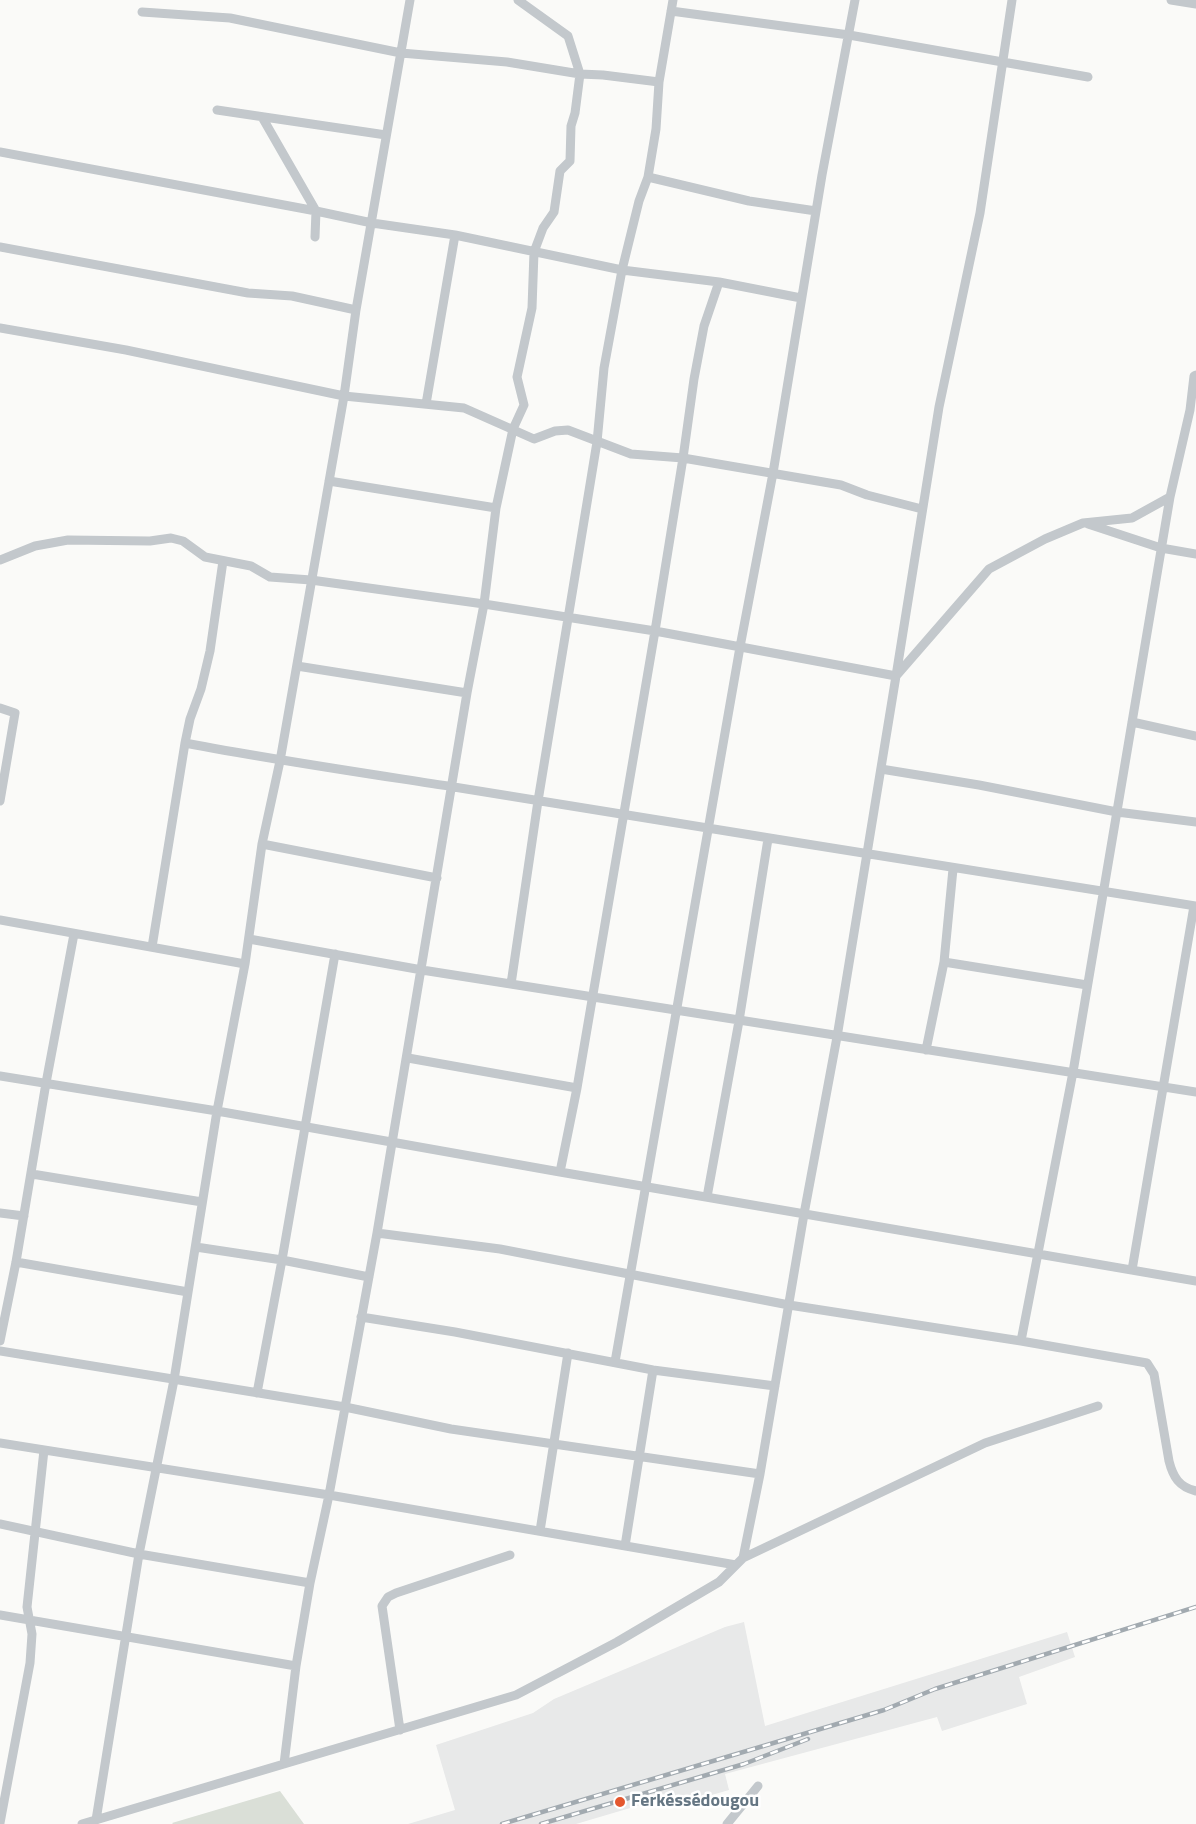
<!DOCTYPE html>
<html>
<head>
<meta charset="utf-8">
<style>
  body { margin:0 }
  canvas { display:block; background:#fafaf8 }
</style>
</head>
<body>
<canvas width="1196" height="1824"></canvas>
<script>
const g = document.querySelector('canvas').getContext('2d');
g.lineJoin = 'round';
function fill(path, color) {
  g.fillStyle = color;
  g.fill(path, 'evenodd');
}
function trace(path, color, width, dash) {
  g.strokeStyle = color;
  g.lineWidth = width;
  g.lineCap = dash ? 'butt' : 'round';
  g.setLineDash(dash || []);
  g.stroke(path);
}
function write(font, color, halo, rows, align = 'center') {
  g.font = font + ' "Titillium Web",sans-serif';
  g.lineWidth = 5;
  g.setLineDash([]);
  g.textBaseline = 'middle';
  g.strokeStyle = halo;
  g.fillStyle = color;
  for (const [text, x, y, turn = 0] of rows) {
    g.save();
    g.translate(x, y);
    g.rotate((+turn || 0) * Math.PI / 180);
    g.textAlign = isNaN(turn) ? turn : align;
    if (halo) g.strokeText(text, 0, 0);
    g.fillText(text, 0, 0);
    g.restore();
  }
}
const built = new Path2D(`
  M744 1622 765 1726 1067 1632 1075 1657 1019 1677 1027 1704 942 1731 937 1717 725 1774 729 1790 667 1808 664 1798 576 1824H408L455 1810 436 1745 533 1713 554 1699 725 1627Z`);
const green = new Path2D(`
  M280 1791 304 1824H173L172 1823Z`);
const minor = new Path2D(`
  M1171 0 1196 4
  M671 11 849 35 1088 77
  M142 12 230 18 401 53 507 62 580 74 568 36 518 0
  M217 110 386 135
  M262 117 316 211 315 237
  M0 152 316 211 372 223 455 235 426 404
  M648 177 749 201 816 211
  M455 235 622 270 719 282
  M0 247 248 293 292 296 356 310
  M0 328 126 350 344 396 464 408 534 439 555 431 568 430 631 454 683 458 841 485 867 495 922 509
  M329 481 496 508
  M1170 497 1073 1072 1021 1341 1147 1363 1154 1374 1169 1461C1173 1477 1179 1487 1196 1491
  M1088 524 1161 548 1196 554
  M0 560 35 546 68 540 150 541 171 538 183 541 205 557 251 566 270 577 311 580 484 604 655 631 896 676 939 407 980 213 1012 0
  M297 666 467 693
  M0 708 15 713 0 801
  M1132 722 1196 736
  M185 743C274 760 364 773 454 787 701 827 949 867 1196 906
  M881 769 979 785 1117 812 1196 822
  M262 844 437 878
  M0 920 245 964
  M249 939 422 970 1196 1092
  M152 947 185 743 190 719 201 689 210 651 223 561
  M944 962 1087 985
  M511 984 538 801 597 442 604 368 622 270 639 201 648 177 656 129 659 82 673 0
  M926 1050 944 962 953 869
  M408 1058 577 1088
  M0 1076 217 1111 560 1172 1196 1281
  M560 1172 577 1088 655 631 683 458 694 379 704 326 719 282 801 298
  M32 1174 202 1202
  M707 1197 739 1021 768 839
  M0 1213 24 1216
  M377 1233 500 1249 789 1305 1021 1341
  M196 1247 282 1260 369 1277
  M16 1262 188 1292
  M1132 1270 1194 906
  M361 1317 455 1332 653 1370 775 1386
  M0 1341 16 1262 46 1083 74 934
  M0 1351 345 1407 451 1429 760 1474
  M615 1362 740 647 773 473 822 175 855 0
  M257 1393 282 1260 335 954
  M0 1443 329 1495 736 1565
  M0 1524 139 1554 310 1583
  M540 1531 568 1353
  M625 1546 653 1370
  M743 1558 985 1443 1098 1406
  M0 1615 296 1666
  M400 1730 382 1606 388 1597 396 1593 510 1555
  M284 1764 296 1666 310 1583 329 1495 377 1233 467 693 484 604 496 508 513 429 524 405 517 377 532 308 534 252 543 228 554 212 560 171 570 161 571 126 575 113 580 74 603 75 659 82
  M96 1820 139 1554 174 1380 217 1111 245 964 262 844 280 761 344 396 356 310 410 0
  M0 1823 30 1663 32 1634 27 1607 44 1450
  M82 1824 516 1695 617 1642 719 1582 743 1558 760 1474 804 1214 837 1037 896 676 989 569 1045 539 1083 523 1132 518 1170 497 1190 410 1194 376 1196 375
  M727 1824 758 1786`);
const rail = new Path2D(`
  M502 1824 884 1710 935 1689 1196 1607
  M541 1824 744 1764 808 1739`);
const markers = [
  [620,1802,6,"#e4572e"]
];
const poiNames = [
  ["Ferkéssédougou",631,1802]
];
fill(built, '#e8e9e9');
fill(green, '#dadfd7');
trace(minor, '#c3c8cc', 9);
trace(rail, '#a2aab0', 4.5);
trace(rail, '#fff', 2.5, [8]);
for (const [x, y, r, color] of markers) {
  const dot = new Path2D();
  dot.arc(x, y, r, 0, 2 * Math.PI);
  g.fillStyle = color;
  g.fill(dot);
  trace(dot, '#fff', 2);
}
write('bold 18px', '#657683', '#fff', poiNames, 'left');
</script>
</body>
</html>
